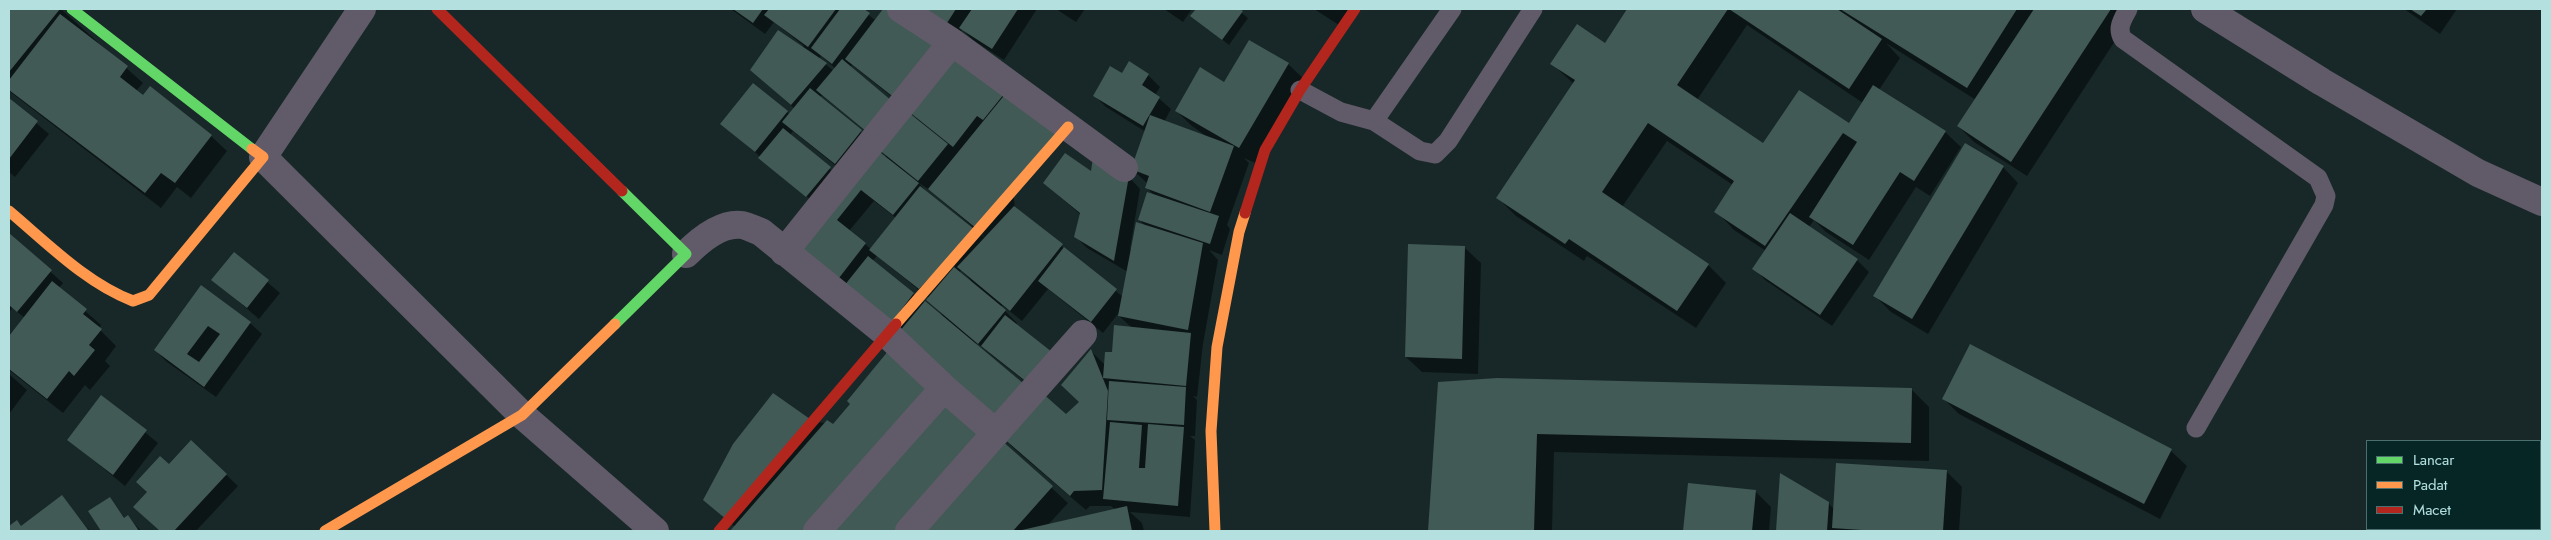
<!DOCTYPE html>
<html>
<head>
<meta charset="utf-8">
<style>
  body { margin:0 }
  #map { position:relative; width:2551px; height:540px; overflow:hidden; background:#182828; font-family:Jost,sans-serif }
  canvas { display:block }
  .frame { position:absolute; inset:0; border:10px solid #b5e0e0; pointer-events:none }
  .legend { position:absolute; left:2366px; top:440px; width:175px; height:90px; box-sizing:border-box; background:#062525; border:1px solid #4c7070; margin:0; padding:6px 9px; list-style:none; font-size:15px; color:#b5e0e0 }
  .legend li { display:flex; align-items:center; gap:10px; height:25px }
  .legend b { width:25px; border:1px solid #4c7070 }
</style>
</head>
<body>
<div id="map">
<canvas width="2551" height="540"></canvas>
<div class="frame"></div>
<ul class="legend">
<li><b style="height:6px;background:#63d668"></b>Lancar</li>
<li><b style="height:6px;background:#ff974d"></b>Padat</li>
<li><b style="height:6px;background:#b3261e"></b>Macet</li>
</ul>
</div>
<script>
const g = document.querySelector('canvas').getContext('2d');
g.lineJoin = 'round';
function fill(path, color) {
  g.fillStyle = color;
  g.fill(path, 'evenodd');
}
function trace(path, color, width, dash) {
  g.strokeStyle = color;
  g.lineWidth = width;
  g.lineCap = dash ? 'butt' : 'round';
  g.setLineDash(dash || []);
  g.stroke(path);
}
const shadow = new Path2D(`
  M9 9H61L143 83 136 91 211 136 227 151 191 198 177 187 161 208 9 91Z
  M731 9H861L875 20 884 9H894L1003 95 1015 208 1123 297 1128 272 1087 248 1075 236 1081 215 1044 183 1092 173 1129 177 1140 189 1130 249H1132L1146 226 1139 220 1155 196 1147 188 1148 184 1132 169 1146 132 1106 107 1094 95 1122 75H1148L1160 87 1155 95 1171 109 1164 122 1210 139 1192 126 1176 111 1225 84 1288 64 1304 79 1255 163 1244 158 1249 163 1227 225 1230 229 1222 255 1209 250 1218 260 1203 344 1197 397 1193 396 1197 400 1195 436H1190L1195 440 1190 517 1130 512 1142 523 1144 531H732L735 527 704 500 809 420 833 425 1000 440 1068 503 1047 526 1116 510 1111 506H1090L1086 510 1019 453 808 255 847 175 793 131 790 135 841 179 819 207 722 124 787 112 790 115 795 109 752 70 804 46 774 22 765 34ZM821 56 836 69 834 71 819 59ZM852 65 906 108 916 118 915 119 850 68ZM822 95 878 141 875 144 819 98ZM873 143 886 156 885 157 870 146ZM919 183 931 191 988 240 929 195ZM874 201 896 218 871 249 849 231ZM877 256 930 299 928 300 942 314 941 316 872 261ZM961 270 971 280 970 282 959 273ZM1048 289 1103 333 1121 310 1119 316 1132 328 1105 365 1091 351 1080 403 1066 416 1041 393 1015 325 1017 323 1001 307 1002 305 1022 321ZM977 343 994 357 1041 394 1029 390 975 345Z
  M920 9H1037L1004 60 973 40 962 29 959 34Z
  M1056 9H1085L1076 22Z
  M1164 9H1192L1183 22Z
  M1197 9H1237L1248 18 1229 45 1192 16Z
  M1314 9H1350L1339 25Z
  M1629 9H2125L2132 15 2027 176 1974 142 1958 126 1976 100 1886 43 1900 58 1879 90 1945 132 1961 147 1930 196 1916 187 1869 260 1826 232 1814 220 1809 227 1857 260 1869 272 1832 326 1765 280 1754 268 1766 251 1734 230 1716 211 1733 185 1667 141 1622 207 1708 265 1726 283 1696 328 1587 256 1584 261 1516 216 1498 198 1574 84 1552 64 1605 45ZM1747 25 1863 103 1849 125 1764 145 1697 100Z
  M2404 9H2457L2440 34Z
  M9 100 49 134 15 177 9 172Z
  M2003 167 2018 183 1928 334 1891 312 1875 296Z
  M9 235 63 283 59 288 101 325 99 329 116 346 105 361 110 366 90 390 85 385 63 413 9 370V338L25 318 12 308 9 313Z
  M1465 248 1481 263 1478 374 1422 372 1406 357Z
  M234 254 280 293 259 319 213 280Z
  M201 287 250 323 262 334 216 397 167 362 155 350Z
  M1971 346 2171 451 2187 466 2160 519 1959 414 1944 399Z
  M9 374 27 390 9 414Z
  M1439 383 1911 389 1929 407V461L1554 452 1552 531H1429Z
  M101 396 158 443 125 486 68 439Z
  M191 441 238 486 196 531H161L146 518 169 465Z
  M1946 471 1962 487 1959 531H1778L1781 475 1828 503 1834 509Z
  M1689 484 1756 492 1771 507 1769 531H1684Z
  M62 497 90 531H9V528L17 522 22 527Z
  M109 498 125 519 128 517 141 531H103L90 512Z`);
const building = new Path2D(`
  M9 9H60L9 72Z
  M733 9H763L753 23Z
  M769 9H836L808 47 764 15Z
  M840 9H864L870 13 832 64 811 48Z
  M883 9H897L940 42 896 99 845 59Z
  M925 9H956L947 23Z
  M972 9H1018L992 49 959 28Z
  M1196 9H1239L1243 11 1222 40 1190 16Z
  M1627 9H1728L1677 85 1763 143 1799 90 1849 123 1873 85 1946 131 1914 181 1900 172 1853 245 1809 217 1857 142 1843 133 1765 246 1714 212 1734 181 1648 123 1602 192 1709 264 1677 311 1569 239 1565 244 1496 198 1575 80 1550 64 1577 24 1605 43Z
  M1729 9H1837L1882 39 1849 89Z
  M1840 9H2017L1967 88Z
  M2034 9H2111L2011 162 1957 126Z
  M2410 9H2427L2421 16Z
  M60 14 128 66 120 77 143 95 150 86 212 135 175 183 161 173 145 193 9 90V80Z
  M778 30 827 63 791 105 750 70Z
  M1249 40 1289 63 1239 148 1175 111 1200 67 1224 82Z
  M950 50 1004 94 983 120 977 116 953 147 903 107Z
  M842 59 892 101 867 132 816 90Z
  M1129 61 1149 74 1142 85 1160 97 1143 126 1093 96 1110 66 1122 73Z
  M753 83 788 111 755 152 720 124Z
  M1011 87 1061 128 977 229 928 189Z
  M810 88 862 130 835 164 782 122Z
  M9 98 38 121 9 159Z
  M903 108 948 144 918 181 873 145Z
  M1150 115 1234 146 1210 212 1145 188 1149 176 1131 169Z
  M783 128 831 167 806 197 758 158Z
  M1965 143 2004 166 1912 319 1873 296Z
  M872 146 919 183 893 215 861 190 837 220 866 243 839 278 795 243Z
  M1094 151 1129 176 1114 261 1074 237 1080 213 1043 183 1065 153 1091 171Z
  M920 186 974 229 919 289 869 250Z
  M1147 192 1219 216 1210 244 1138 220Z
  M1014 206 1063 244 1010 311 957 267Z
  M1790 213 1858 259 1820 315 1752 269Z
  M1136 222 1203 243 1188 330 1118 316Z
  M9 233 52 270 17 312 9 305Z
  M1408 244 1465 246 1462 359 1405 357Z
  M1064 247 1117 289 1091 322 1038 281Z
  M234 252 269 280 247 308 211 280Z
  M868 256 914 293 891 323 844 286Z
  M954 267 1006 310 978 344 926 300Z
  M52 281 87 309 83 314 102 329 89 345 95 350 74 376 69 371 47 399 9 369V336Z
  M201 285 251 322 204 387 154 350ZM208 326 220 334 199 362 187 354Z
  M925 301 1030 389 998 427 894 338Z
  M1005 315 1052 352 1028 383 981 346Z
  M1114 325 1191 333 1186 386 1103 378 1105 352H1112Z
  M1970 344 2172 449 2144 504 1942 399Z
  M1091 349 1108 391 1102 490 1074 491 1070 496 1002 437 1041 392 1066 414 1079 402 1061 385Z
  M889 350 937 390 809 531H730L827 420 833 424 850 404 847 401Z
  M1497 378 1912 388 1911 443 1537 434 1534 531H1428L1438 382Z
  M1109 381 1186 387 1184 425 1107 420Z
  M773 393 810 419 727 520 703 500 733 444Z
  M942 393 989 433 904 531H823Z
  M101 395 147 430 113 475 67 440Z
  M1110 422 1142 425 1139 468H1145L1148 424 1184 427 1178 506 1103 499Z
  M1000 439 1053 486 1013 531H917Z
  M191 440 227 474 174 531H160L133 507 147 492 136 482 160 456 169 464Z
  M1836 463 1947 470 1943 531H1877L1832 528Z
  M1780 473 1829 502 1827 531H1776Z
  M1688 483 1756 490 1752 531H1683Z
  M62 495 89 531H9V526L17 520 21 526Z
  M110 497 124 518 128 515 139 531H101L88 511Z
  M1127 506 1132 531H1022V530Z`);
const lane = new Path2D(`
  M2128 9C2123 19 2116 28 2123 39L2318 178 2326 196 2324 205 2196 428
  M1300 90 1341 112 1374 121 1420 151 1435 154 1448 141 1533 9
  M1374 121 1452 9`);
const street = new Path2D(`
  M362 9 263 157 522 415 655 531
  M901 9 952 42 1124 168
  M2205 9 2322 82 2478 173 2542 202
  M784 252 952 42
  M686 254C699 241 721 222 742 225 748 226 755 230 761 232L887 334 944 388 996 433
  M817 531 944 388
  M909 531 1083 334`);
const fast = new Path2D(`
  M72 9 252 149
  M615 324 686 254 622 191`);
const slow = new Path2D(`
  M9 211C47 243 86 283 133 301L149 295 263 157 252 149
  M896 324 1068 127
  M325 531 522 415 615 324
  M1215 531 1211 431 1217 347 1239 232 1245 213`);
const jam = new Path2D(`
  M437 9 622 191
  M1245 213 1265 150 1300 90 1355 9
  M719 531 896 324`);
fill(shadow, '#0007');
fill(building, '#415a55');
trace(lane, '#615b69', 19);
trace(street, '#615b69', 28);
trace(fast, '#63d668', 11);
trace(slow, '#ff974d', 11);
trace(jam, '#b3261e', 11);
</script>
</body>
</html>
